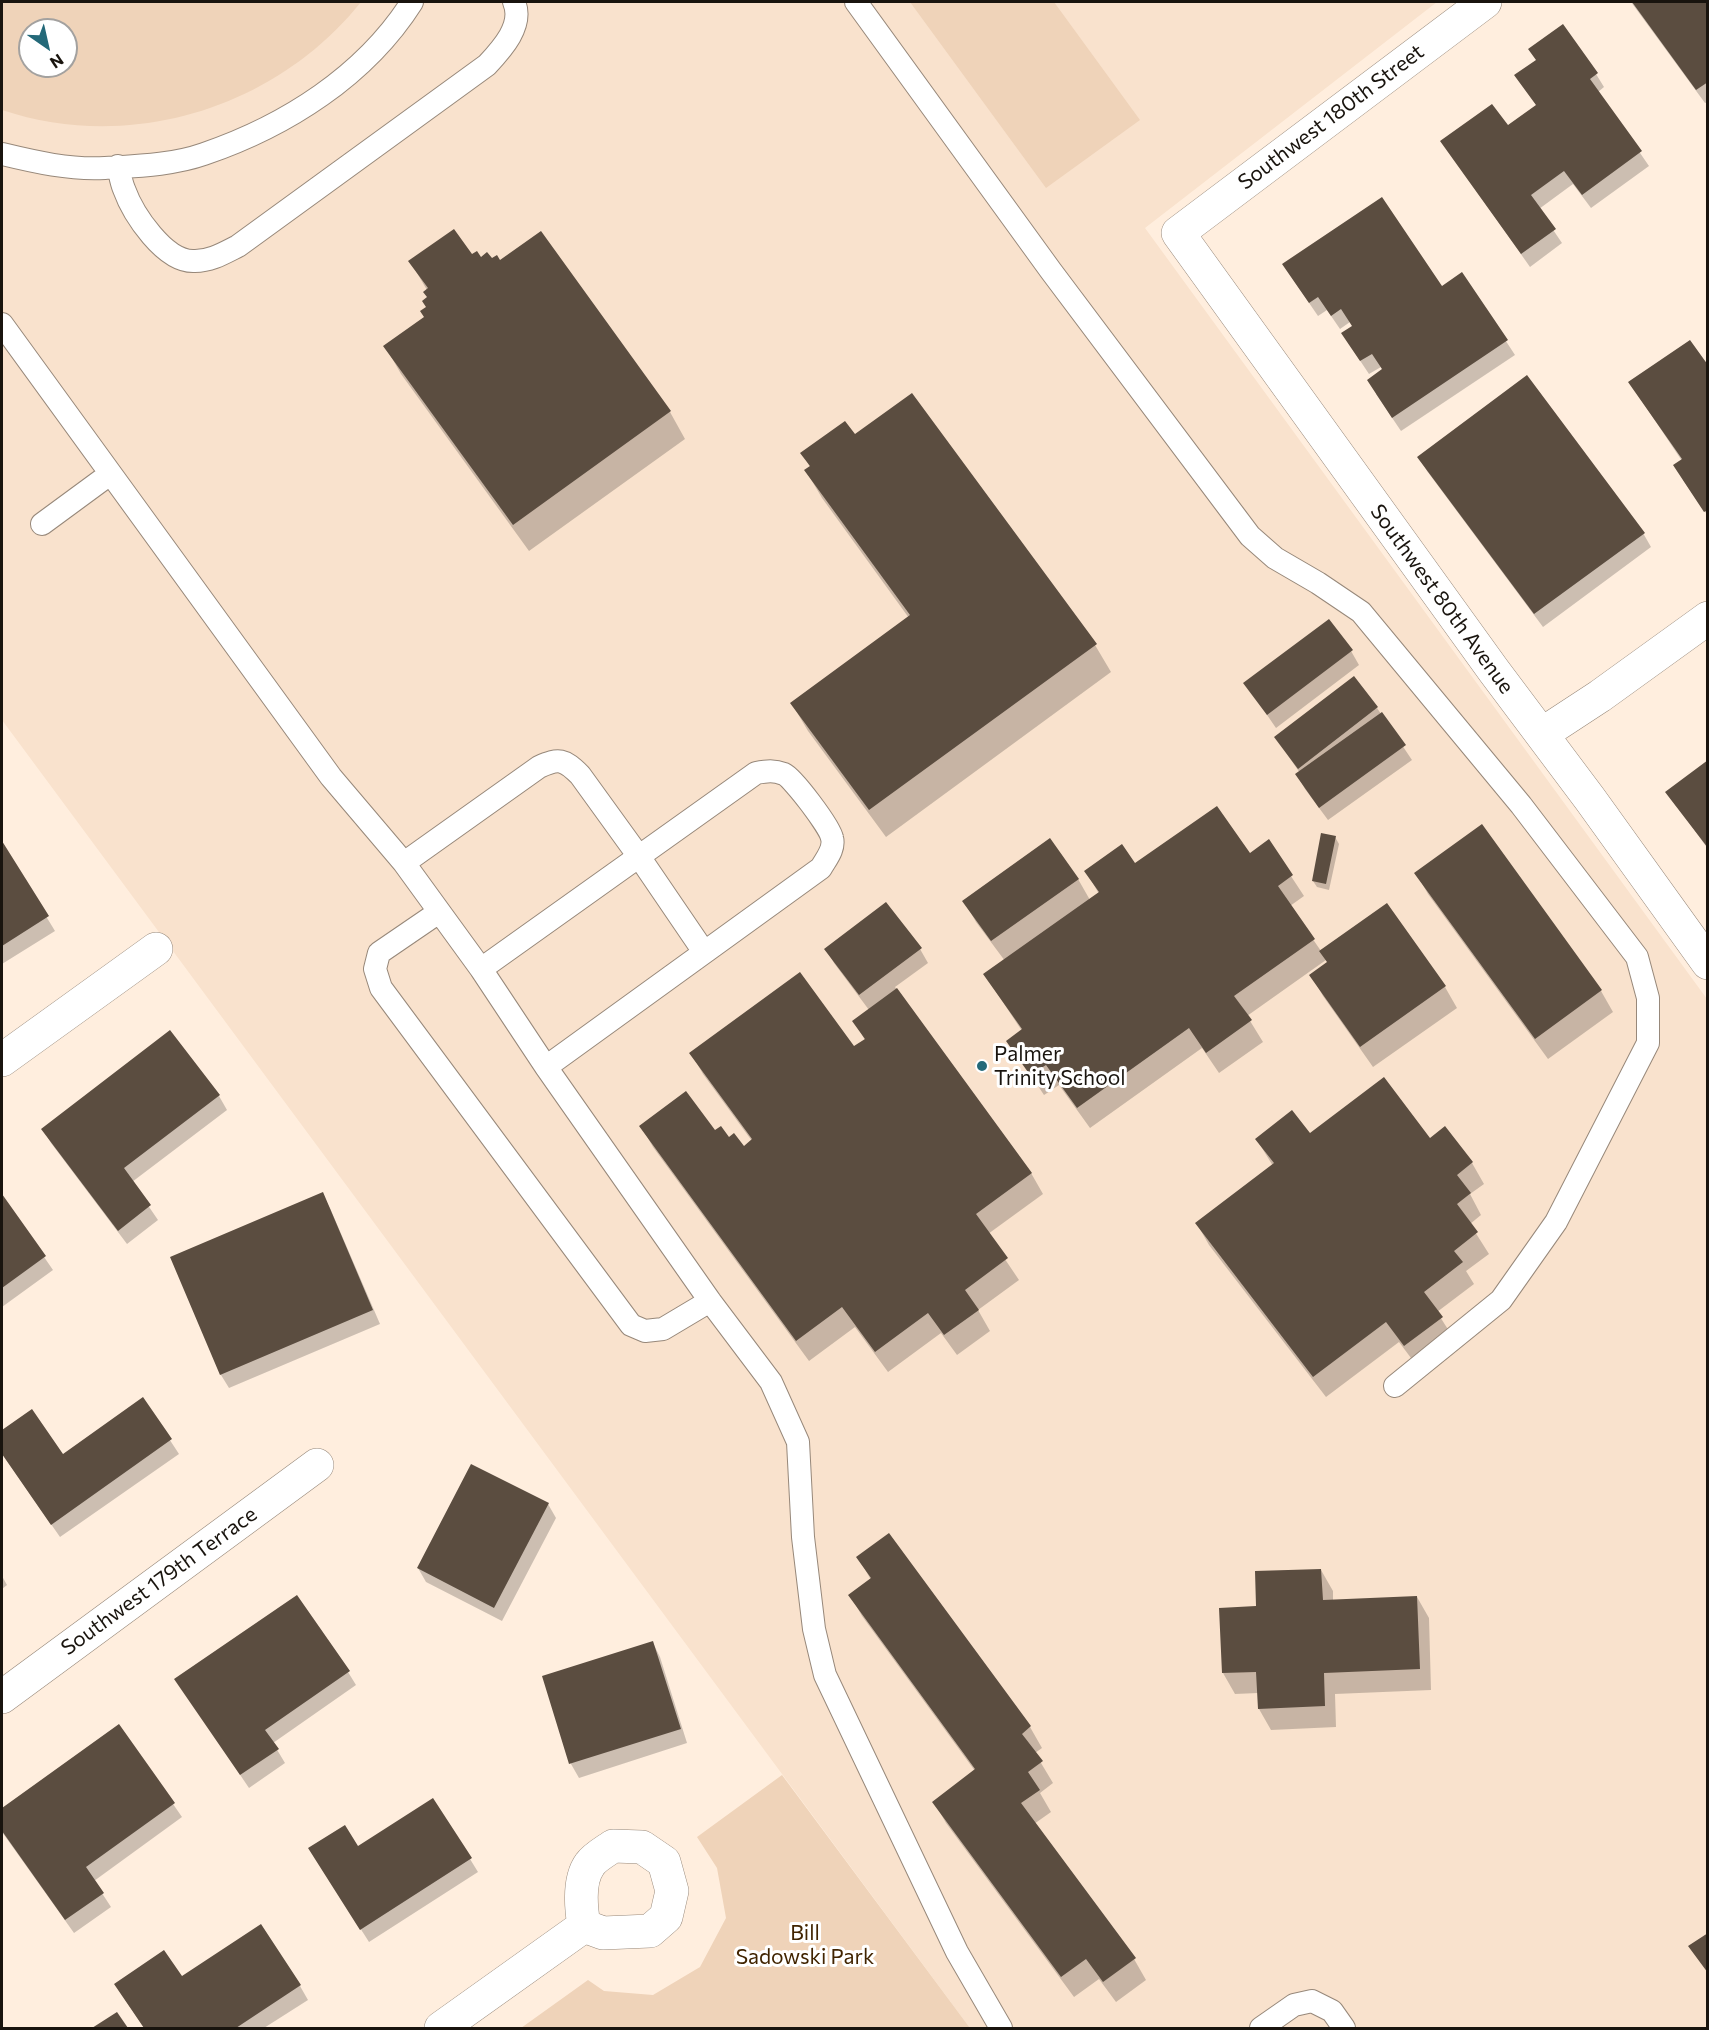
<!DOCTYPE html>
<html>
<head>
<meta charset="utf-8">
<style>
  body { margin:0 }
  #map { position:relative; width:1709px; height:2030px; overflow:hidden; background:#ffeede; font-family:Commissioner,sans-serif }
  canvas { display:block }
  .frame { position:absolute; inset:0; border:3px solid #19140e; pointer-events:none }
  .north { position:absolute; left:18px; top:18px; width:60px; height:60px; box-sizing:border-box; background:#fff; border:2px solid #a3a19f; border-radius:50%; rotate:146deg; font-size:16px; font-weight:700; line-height:24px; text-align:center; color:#19140e }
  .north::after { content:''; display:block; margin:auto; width:21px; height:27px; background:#246979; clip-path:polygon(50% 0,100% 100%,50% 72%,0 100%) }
</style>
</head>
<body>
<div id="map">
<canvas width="1709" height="2030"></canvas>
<div class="frame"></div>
<div class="north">N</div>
</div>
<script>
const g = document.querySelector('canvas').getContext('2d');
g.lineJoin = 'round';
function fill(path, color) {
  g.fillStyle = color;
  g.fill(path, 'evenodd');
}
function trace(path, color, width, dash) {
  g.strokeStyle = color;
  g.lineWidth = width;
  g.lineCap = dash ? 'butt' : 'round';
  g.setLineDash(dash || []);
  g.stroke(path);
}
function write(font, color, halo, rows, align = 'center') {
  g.font = font + ' Commissioner,sans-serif';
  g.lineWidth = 6;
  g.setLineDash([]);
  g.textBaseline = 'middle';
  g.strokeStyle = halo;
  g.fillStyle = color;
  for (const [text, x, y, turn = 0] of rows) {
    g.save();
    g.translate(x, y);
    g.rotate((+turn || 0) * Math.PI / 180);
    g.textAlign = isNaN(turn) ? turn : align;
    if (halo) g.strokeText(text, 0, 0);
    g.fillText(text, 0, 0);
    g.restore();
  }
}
const built = new Path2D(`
  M2 2H1437L1145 228 1707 999V2028H970L2 720ZM30 30H66V66H30Z`);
const green = new Path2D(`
  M2 2H361C276 108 131 153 2 110ZM30 30H66V66H30Z
  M910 2H1054L1140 120 1046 188Z
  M782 1775 970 2028H521L588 1980 604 1991 653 1995 700 1967 726 1918 717 1868 697 1837Z`);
const shadow = new Path2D(`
  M1631 2H1708V102L1705 103Z
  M1596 74 1604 87 1598 92 1649 166 1591 208 1573 184 1539 209 1562 243 1530 267 1442 142 1507 127 1537 106 1516 76Z
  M472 256 500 262 670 412 685 439 529 551 401 374 385 346 426 318 428 308 427 290 410 261Z
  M1462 274 1515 355 1401 431 1376 394 1383 371 1381 367 1369 374 1351 347 1353 327 1350 322 1340 329 1327 310 1318 316 1292 278 1442 288Z
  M1708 368V516L1683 480 1682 461 1630 383Z
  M854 437 1095 645 1111 672 886 837 808 731 792 704 909 618 822 498 806 471 810 467 802 453Z
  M1419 457 1643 533 1651 547 1543 627 1427 471Z
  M1351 651 1359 665 1276 728 1245 683Z
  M1377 708 1412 760 1328 820 1305 789 1297 775 1300 773 1276 738Z
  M1708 761V849L1667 792Z
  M1482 826 1601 991 1613 1012 1548 1059 1428 894 1416 873Z
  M1335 837 1339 844 1329 890 1317 887 1313 881Z
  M1268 841 1304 896 1290 906 1321 951 1445 987 1457 1008 1373 1067 1323 996 1311 975 1328 963 1326 960 1247 1016 1263 1042 1219 1073 1202 1048 1090 1128 1059 1085 1044 1095 1008 1041 1022 1031 985 975 1005 961 976 922 964 901 1078 879 1090 900 1099 894 1086 871 1249 855Z
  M2 844 55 931 2 964Z
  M826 949H920L928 963 895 987 1031 1173 1043 1194 988 1234 1019 1280 978 1310 990 1331 957 1355 941 1333 888 1372 855 1327 809 1361 653 1147 641 1126 714 1133 743 1148 752 1141 703 1074 691 1053 854 1048 865 1040 854 1021 869 1010 834 963Z
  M170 1032 219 1096 227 1110 132 1182 158 1220 127 1244 51 1143 43 1129Z
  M1309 1136 1430 1140 1472 1163 1484 1184 1470 1194 1481 1215 1470 1224 1489 1254 1466 1271 1474 1284 1437 1312 1454 1339 1417 1366 1399 1342 1326 1397 1209 1245 1197 1224 1273 1166 1257 1140Z
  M322 1194 330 1208 380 1324 229 1388 221 1375 172 1258Z
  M2 1196 53 1270 2 1307Z
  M143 1399 179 1454 60 1537 2 1454V1432L31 1411 62 1456Z
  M548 1504 556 1518 502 1621 426 1582 418 1568Z
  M888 1535 1030 1727 1042 1748 1035 1753 1053 1783 1040 1793 1051 1812 1034 1824 1134 1959 1146 1980 1116 2002 1099 1979 1074 1997 946 1823 934 1802 975 1771 862 1616 850 1595 871 1580 858 1557Z
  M1321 1570 1333 1591V1601L1417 1597 1429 1618 1431 1690 1335 1694 1336 1727 1271 1730 1259 1709 1258 1693 1235 1694 1223 1673Z
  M2 1576 7 1585 2 1589Z
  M653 1643 660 1657 687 1743 579 1778 571 1764 544 1677Z
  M348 1672 356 1685 273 1743 285 1763 249 1788 176 1680Z
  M119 1726 182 1817 94 1881 111 1907 74 1933 2 1832V1810Z
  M358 1848 470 1859 478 1872 369 1942 318 1862Z
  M182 1978 300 1986 308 2000 264 2028H144L124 1998Z`);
const building = new Path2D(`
  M1632 2H1708V82L1696 90Z
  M1563 24 1598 73 1590 79 1642 151 1582 195 1564 171 1531 195 1556 229 1521 254 1440 141 1492 104 1508 125 1536 105 1514 75 1536 60 1528 49Z
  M1382 197 1442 286 1462 272 1508 340 1392 418 1367 380 1382 369 1372 354 1360 361 1341 333 1352 326 1341 309 1331 316 1318 297 1309 303 1282 264Z
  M454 229 472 254 477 251 481 257 487 252 492 258 497 255 500 260 541 231 671 411 513 525 383 346 424 317 420 311 426 307 422 301 427 297 423 292 428 288 408 261Z
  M1690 340 1708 365V510L1704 512 1673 465 1682 459 1628 382Z
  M1527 375 1645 533 1534 614 1417 457Z
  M912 393 1097 644 869 810 790 703 910 615 804 470 810 466 800 453 845 421 855 434Z
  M1329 619 1353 650 1267 715 1243 683Z
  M1354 676 1378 707 1298 769 1274 737Z
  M1382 712 1406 745 1319 808 1295 774Z
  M1708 760V848L1665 792Z
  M1217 806 1250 853 1269 839 1293 875 1278 886 1315 939 1234 996 1252 1020 1206 1053 1189 1028 1077 1108 1046 1065 1030 1075 1006 1041 1022 1029 983 974 1099 892 1084 871 1122 844 1135 863Z
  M1482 824 1602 990 1535 1039 1414 873Z
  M1321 833 1336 836 1326 884 1312 881Z
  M1050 838 1079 879 991 941 962 901Z
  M2 841 49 916 2 946Z
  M886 902 922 948 859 995 824 949Z
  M1387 903 1446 986 1360 1047 1309 975 1327 962 1319 951Z
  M800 972 854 1046 865 1039 852 1021 897 988 1032 1173 976 1214 1008 1258 965 1290 979 1310 944 1335 928 1313 875 1352 842 1307 796 1341 639 1126 686 1091 715 1130 721 1126 729 1137 734 1133 744 1146 752 1139 689 1053Z
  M170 1030 220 1095 124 1168 151 1205 118 1231 41 1129Z
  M1384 1077 1430 1138 1445 1126 1473 1162 1457 1175 1471 1193 1457 1204 1478 1232 1454 1251 1463 1262 1424 1292 1443 1317 1404 1346 1386 1322 1313 1377 1195 1223 1274 1163 1255 1139 1292 1110 1310 1133Z
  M323 1192 373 1310 220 1375 170 1257Z
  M2 1194 46 1256 2 1288Z
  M143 1397 172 1439 51 1525 2 1454V1430L32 1409 63 1454Z
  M471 1464 549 1503 494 1608 417 1568Z
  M889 1533 1031 1726 1022 1734 1043 1761 1028 1772 1040 1790 1021 1803 1136 1958 1103 1982 1086 1959 1061 1977 932 1802 975 1769 848 1595 871 1578 856 1557Z
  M1321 1569 1323 1600 1417 1596 1420 1669 1324 1673 1325 1706 1258 1709 1256 1672 1222 1673 1219 1608 1256 1606 1255 1571Z
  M297 1595 350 1671 265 1730 279 1749 240 1775 174 1679Z
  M653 1641 681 1729 569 1764 542 1676Z
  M119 1724 175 1803 86 1867 104 1893 65 1920 2 1831V1808Z
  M433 1798 472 1858 360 1930 308 1848 345 1825 358 1846Z
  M261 1924 301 1985 236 2028H144L114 1984 164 1950 182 1976Z
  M1708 1933V1973L1688 1946Z
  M117 2012 128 2028H92Z`);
const lane = new Path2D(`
  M856 2 1051 271 1250 536 1275 558 1318 583 1361 612 1521 805 1637 957 1648 998V1043L1556 1222 1501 1300 1395 1386
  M2 154C35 162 70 170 105 168 137 166 173 165 204 154 286 126 365 76 412 2
  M118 166C120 174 121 182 124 189 133 214 165 263 195 261 211 261 224 253 238 246L487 65C502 49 524 25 514 2
  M2 324 331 777 404 863 481 969 546 1067 710 1301 771 1382 798 1442 803 1537 814 1629 825 1675 957 1952 1001 2028
  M42 524 110 474
  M404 863 539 767C559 758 564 759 580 775L640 858 704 952
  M439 912 379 953 375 969 381 988 631 1325 645 1331 663 1329 710 1301
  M481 969 756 773C767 771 774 770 784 774 793 778 830 827 832 838 835 849 826 859 821 868L546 1067
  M1261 2028 1294 2005 1312 2001 1332 2011 1344 2028`);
const street = new Path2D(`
  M1485 2 1178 233 1494 671 1590 799 1708 963
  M1542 734 1600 696 1708 618
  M2 1060 156 949
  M2 1697 317 1465
  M613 1846 642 1847 664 1862 672 1891 666 1917 650 1931 603 1933 584 1926C581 1908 578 1880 590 1864 595 1857 606 1851 613 1846Z
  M441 2028 584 1926`);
const markers = [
  [982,1066,6,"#246979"]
];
const streetNames = [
  ["Southwest 180th Street",1331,117,-37],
  ["Southwest 80th Avenue",1442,599,54],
  ["Southwest 179th Terrace",159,1581,-36]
];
const poiNames = [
  ["Palmer",994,1054],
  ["Trinity School",994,1078]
];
const parkNames = [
  ["Bill",805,1933],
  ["Sadowski Park",805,1957]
];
fill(built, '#f9e2cd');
fill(green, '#efd3b9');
fill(shadow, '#0003');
fill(building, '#5b4d40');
trace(lane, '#97887a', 24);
trace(street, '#97887a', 34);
trace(lane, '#fff', 22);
trace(street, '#fff', 33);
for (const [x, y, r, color] of markers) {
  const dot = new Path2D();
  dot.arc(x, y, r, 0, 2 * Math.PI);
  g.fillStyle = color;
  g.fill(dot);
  trace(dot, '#fff', 2);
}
write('21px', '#19140e', '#fff', streetNames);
write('21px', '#19140e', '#fff', poiNames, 'left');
write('21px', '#412401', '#fff', parkNames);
</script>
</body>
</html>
